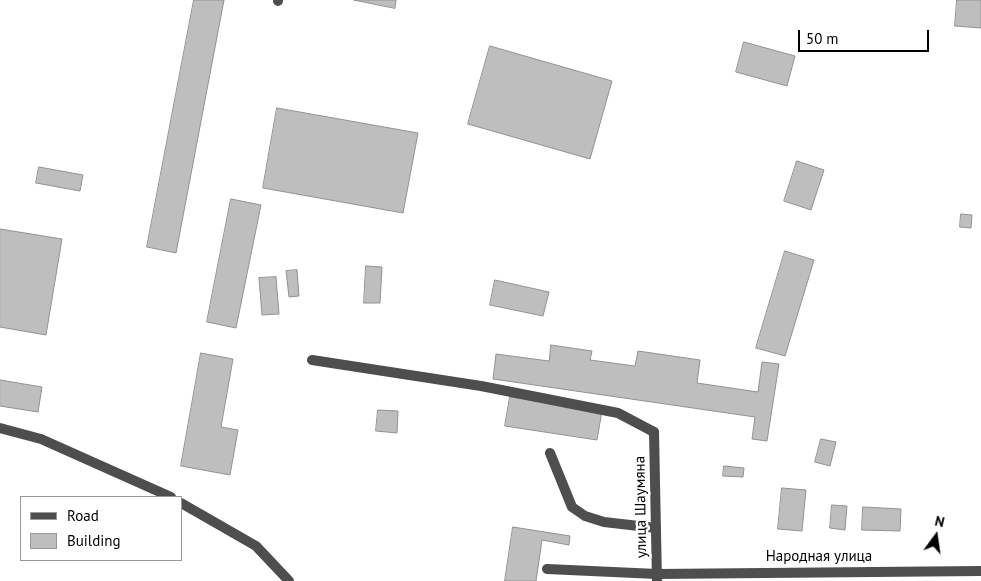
<!DOCTYPE html>
<html>
<head>
<meta charset="utf-8">
<style>
  body { margin:0 }
  #map { position:relative; width:981px; height:581px; overflow:hidden; background:#fff; font-family:"PT Sans",sans-serif }
  canvas { display:block }
  .legend { position:absolute; left:20px; top:496px; width:162px; height:65px; box-sizing:border-box; background:#fff; border:1px solid #999; margin:0; padding:6px 9px; list-style:none; font-size:15px; color:#000 }
  .legend li { display:flex; align-items:center; gap:10px; height:25px }
  .legend b { width:25px; border:1px solid #999 }
  .north { position:absolute; left:911px; top:511px; width:50px; height:50px; -webkit-text-stroke:4px #fff; paint-order:stroke; rotate:14deg; font-size:14px; font-weight:700; line-height:20px; text-align:center; color:#000 }
  .north::after { content:''; display:block; margin:auto; width:18px; height:22px; background:#000; clip-path:polygon(50% 0,100% 100%,50% 72%,0 100%) }
  .scale { position:absolute; left:798px; top:30px; width:131px; height:22px; box-sizing:border-box; border:2px solid #000; border-top:0; padding-left:6px; font-size:15px; line-height:18px; white-space:nowrap; color:#000; -webkit-text-stroke:4px #fff; paint-order:stroke }
</style>
</head>
<body>
<div id="map">
<canvas width="981" height="581"></canvas>
<ul class="legend">
<li><b style="height:6px;background:#4e4e4e"></b>Road</li>
<li><b style="height:14px;background:#bebebe"></b>Building</li>
</ul>
<div class="north">N</div>
<div class="scale">50 m</div>
</div>
<script>
const g = document.querySelector('canvas').getContext('2d');
g.lineJoin = 'round';
function fill(path, color) {
  g.fillStyle = color;
  g.fill(path, 'evenodd');
}
function trace(path, color, width, dash) {
  g.strokeStyle = color;
  g.lineWidth = width;
  g.lineCap = dash ? 'butt' : 'round';
  g.setLineDash(dash || []);
  g.stroke(path);
}
function write(font, color, halo, rows, align = 'center') {
  g.font = font + ' "PT Sans",sans-serif';
  g.lineWidth = 5;
  g.setLineDash([]);
  g.textBaseline = 'middle';
  g.strokeStyle = halo;
  g.fillStyle = color;
  for (const [text, x, y, turn = 0] of rows) {
    g.save();
    g.translate(x, y);
    g.rotate((+turn || 0) * Math.PI / 180);
    g.textAlign = isNaN(turn) ? turn : align;
    if (halo) g.strokeText(text, 0, 0);
    g.fillText(text, 0, 0);
    g.restore();
  }
}
const building = new Path2D(`
  M194 0H224L176 253 147 247Z
  M354 0H396L395 8Z
  M957 0H981V28L955 26Z
  M744 42 795 56 787 86 736 72Z
  M490 46 612 81 590 159 468 124Z
  M277 108 418 133 403 213 263 188Z
  M797 161 824 170 811 210 784 201Z
  M39 167 83 175 80 191 36 183Z
  M231 199 261 205 236 328 207 322Z
  M961 214 972 215 971 228 960 227Z
  M0 229 62 239 46 335 0 327Z
  M785 251 814 260 785 356 756 348Z
  M366 266 382 267 380 303H364Z
  M297 270 299 296 289 297 286 271Z
  M276 277 279 314 262 315 259 278Z
  M495 280 549 292 543 316 490 305Z
  M551 345 592 351 590 360 635 366 638 351 700 360 697 383 758 392 762 362 779 364 767 441 752 439 755 417 493 379 496 354 549 361Z
  M201 353 233 359 221 427 238 430 230 475 181 466Z
  M0 380 42 387 38 412 0 406Z
  M510 397 602 411 597 440 505 426Z
  M378 410 398 411 397 433 376 431Z
  M821 439 836 442 830 466 815 462Z
  M724 466 744 468 743 477 723 476Z
  M782 488 806 490 802 531 778 529Z
  M832 505 847 506 845 530 830 528Z
  M863 507 901 509 900 531 862 530Z
  M513 527 570 536 569 545 542 540 536 581H505Z`);
const service = new Path2D(`
  M278 1V0
  M312 360 481 386 618 413 654 432
  M0 428 41 439 171 497
  M550 453 572 507 585 516 604 522 656 528
  M181 503 256 546 289 581
  M547 569 657 574`);
const minor = new Path2D(`
  M654 432 657 581
  M657 574 981 571`);
const streetNames = [
  ["улица Шаумяна",641,507,-91],
  ["Народная улица",819,557]
];
fill(building, '#bebebe');
trace(building, '#929292', 1);
trace(service, '#4e4e4e', 10);
trace(minor, '#4e4e4e', 10);
write('15px', '#000', '#fff', streetNames);
</script>
</body>
</html>
